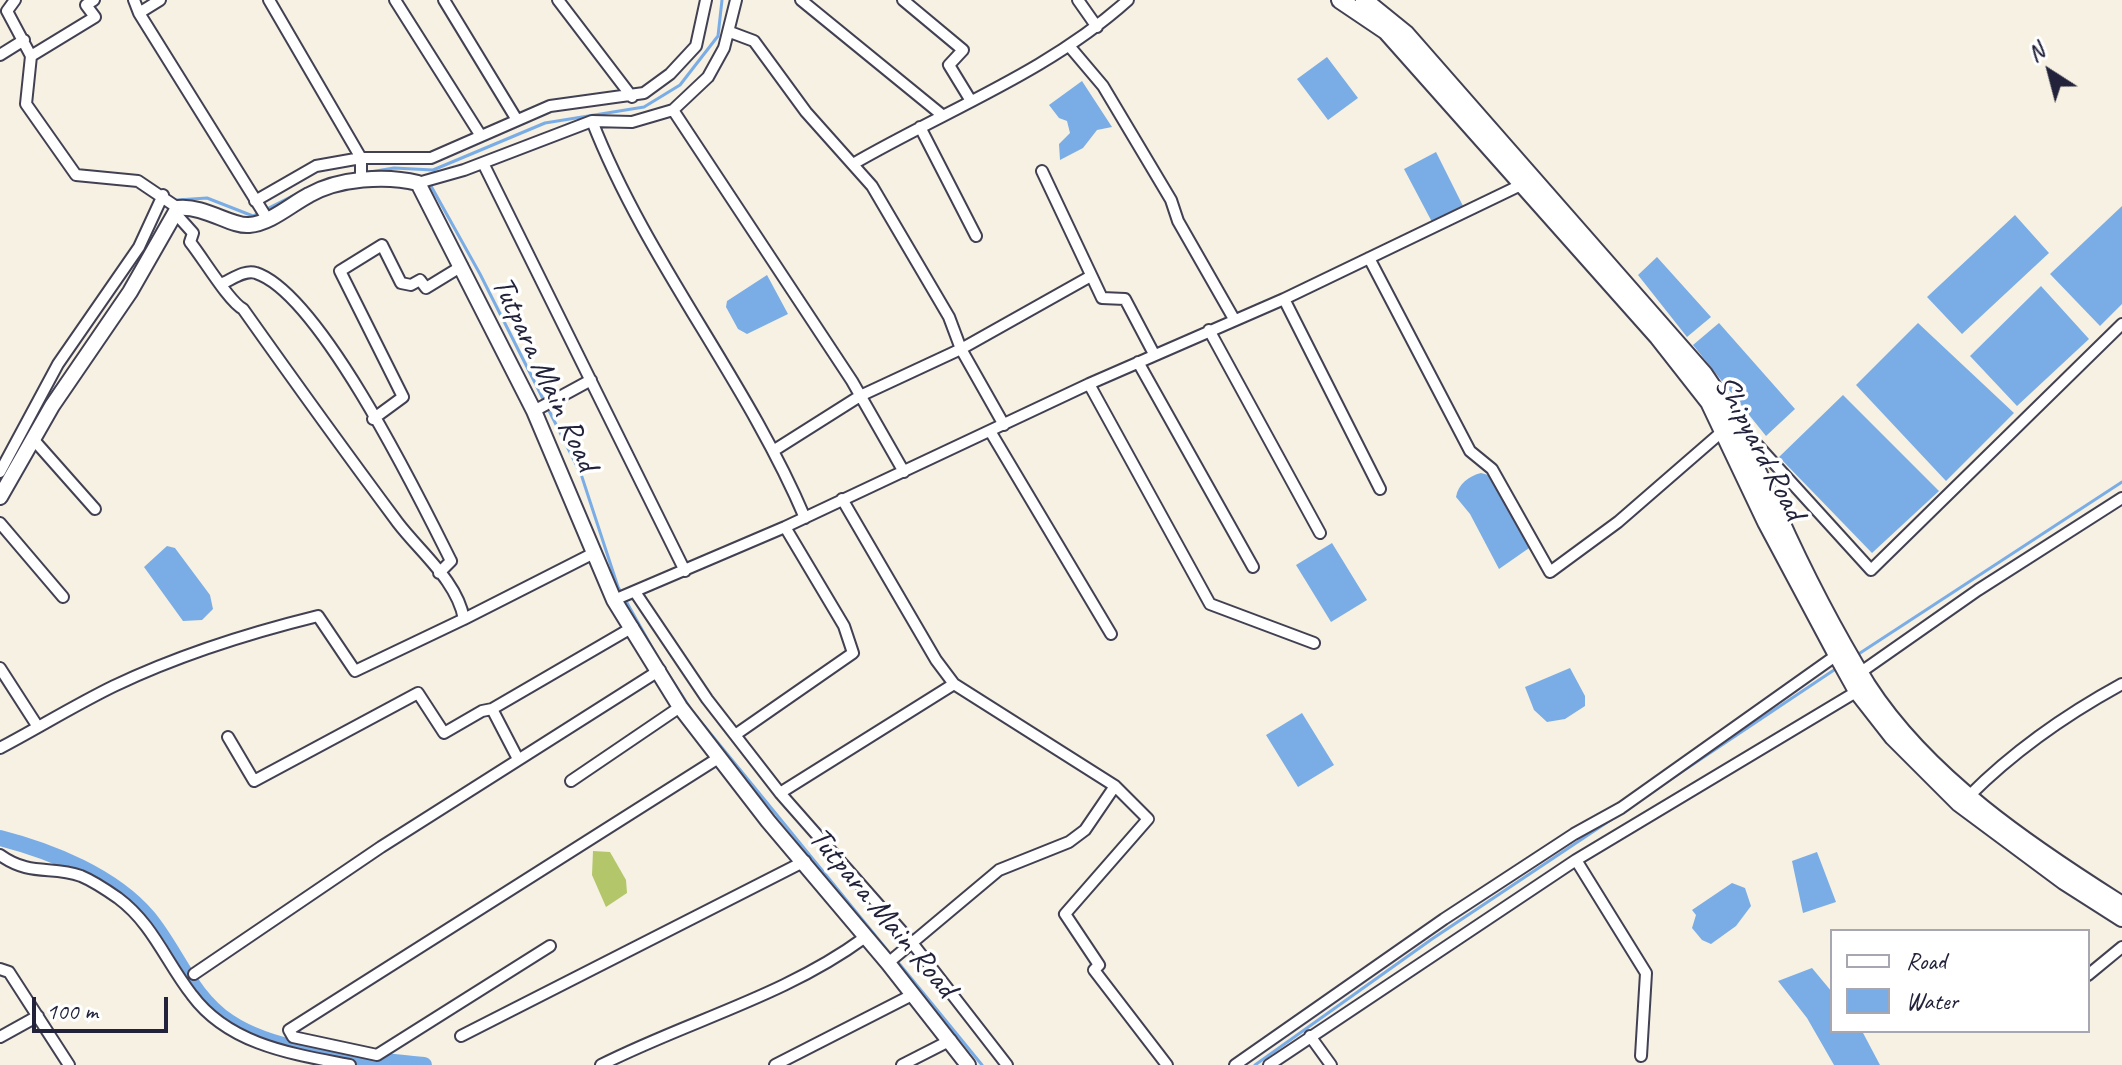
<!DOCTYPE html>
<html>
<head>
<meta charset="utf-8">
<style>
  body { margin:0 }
  #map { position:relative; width:2122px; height:1065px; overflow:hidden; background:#f6f1e2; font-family:Caveat,sans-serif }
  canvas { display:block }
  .legend { position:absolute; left:1830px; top:929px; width:260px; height:104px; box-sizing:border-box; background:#fff; border:2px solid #a7a7b1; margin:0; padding:10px 14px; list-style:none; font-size:24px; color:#22223b }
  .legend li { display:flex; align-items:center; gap:16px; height:40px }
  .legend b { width:40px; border:2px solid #a7a7b1 }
  .north { position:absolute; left:2010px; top:32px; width:80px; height:80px; -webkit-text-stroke:6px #fff; paint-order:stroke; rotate:324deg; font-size:22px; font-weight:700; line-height:32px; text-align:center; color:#22223b }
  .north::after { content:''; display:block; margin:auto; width:28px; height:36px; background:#22223b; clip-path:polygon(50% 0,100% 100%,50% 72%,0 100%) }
  .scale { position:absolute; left:32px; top:997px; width:136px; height:36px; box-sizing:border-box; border:4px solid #22223b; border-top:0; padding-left:10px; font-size:24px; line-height:28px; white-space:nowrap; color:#22223b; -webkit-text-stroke:6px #fff; paint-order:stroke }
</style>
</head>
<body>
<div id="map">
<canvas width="2122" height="1065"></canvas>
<ul class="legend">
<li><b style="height:10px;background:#fff"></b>Road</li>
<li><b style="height:22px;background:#7aade6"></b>Water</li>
</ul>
<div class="north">N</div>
<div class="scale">100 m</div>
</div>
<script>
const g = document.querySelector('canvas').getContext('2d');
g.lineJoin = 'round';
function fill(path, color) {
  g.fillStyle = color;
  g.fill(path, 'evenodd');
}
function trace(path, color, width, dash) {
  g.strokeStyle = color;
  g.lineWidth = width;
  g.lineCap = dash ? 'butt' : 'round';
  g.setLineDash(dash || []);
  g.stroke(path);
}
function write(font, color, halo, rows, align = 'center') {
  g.font = font + ' Caveat,sans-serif';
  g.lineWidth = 7;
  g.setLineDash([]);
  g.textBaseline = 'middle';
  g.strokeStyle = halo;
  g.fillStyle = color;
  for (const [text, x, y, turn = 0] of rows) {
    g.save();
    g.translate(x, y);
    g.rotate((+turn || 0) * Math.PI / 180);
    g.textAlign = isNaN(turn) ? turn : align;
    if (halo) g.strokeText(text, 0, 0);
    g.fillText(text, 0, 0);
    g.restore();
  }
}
const green = new Path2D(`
  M593 851 610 852 626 880 627 893 606 907 592 875Z`);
const water = new Path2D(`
  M1327 57 1358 98 1328 120 1297 79Z
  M1082 81 1112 127 1097 130 1083 148 1060 160 1059 144 1070 133 1067 121 1059 118 1049 105Z
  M1436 152 1463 206 1432 222 1404 169Z
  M2122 206V304L2100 326 2050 274Z
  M2015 215 2049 253 1962 334 1927 297Z
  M1657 257 1711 317 1687 337 1638 275Z
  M767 275 788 314 747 334 738 329 726 307 727 301Z
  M2041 286 2089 339 2017 406 1970 356Z
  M1719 323 1795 409 1766 436 1693 345Z
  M1918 323 2014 413 1946 481 1856 385Z
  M1843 395 1939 491 1872 553 1779 457Z
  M1481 473 1492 476 1532 546 1499 569 1470 514 1456 497C1458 484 1469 476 1481 473Z
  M1332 543 1367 600 1331 622 1296 565Z
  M167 546 175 548 210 595 213 609 202 620 183 621 144 567Z
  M1570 668 1585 696V706L1565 719 1547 722 1534 710 1525 687Z
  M1302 713 1334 765 1298 787 1266 735Z
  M1817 852 1836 902 1803 913 1792 861Z
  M1732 883 1745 888 1751 906 1736 926 1711 944 1702 940 1692 928 1696 915 1692 910Z
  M1812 968 1832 992V1031H1862L1880 1065H1834L1807 1018 1778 981Z`);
const stream = new Path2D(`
  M364 173 394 168 433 170 545 123 644 107 680 85 718 36 722 0
  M431 186 480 274 581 474 618 587 658 658 692 711 892 956
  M175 203 177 200 207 198 253 216 318 183
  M17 453 56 387
  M1857 655 2122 482
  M1647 795 1837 668
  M897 961 982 1065
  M1255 1065 1432 939 1618 815`);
const river = new Path2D(`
  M0 838C51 851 113 876 148 917 177 952 190 996 229 1022 280 1056 364 1058 424 1065`);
const street = new Path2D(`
  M15 0 7 11 31 56 26 104 76 175 138 181 178 208
  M134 0 139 13 268 220
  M269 0 361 158V181
  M395 0 481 136
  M444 0 517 120
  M558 0 632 97
  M801 0 942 115
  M903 0 963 50 949 65 971 101
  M1078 0 1097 27
  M139 13 160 0
  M730 32 754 41 806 112 872 186 949 317 961 349 1004 425
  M1070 47 1103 86 1171 200 1178 221 1234 319
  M0 55 24 40
  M31 56 95 17 86 5 94 0
  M673 110 852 381 904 472
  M592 121C647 262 746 379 805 518
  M920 127 976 236
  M483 163 685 571
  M853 164C946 110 1048 72 1128 0
  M1042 171 1102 298 1125 299 1154 354
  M418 183 464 170 592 121 632 122 673 110 708 77 724 48 736 0
  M255 201 316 166 361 158H431L550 106 644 93 670 74 696 46 706 0
  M176 214 193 233 190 242C203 258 229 302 243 309 294 381 346 453 398 523 421 553 457 581 464 619L592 554
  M1369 258 1470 451 1492 469 1550 572 1618 522 1724 430
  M221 284C231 280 245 269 256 273 320 294 419 497 451 561L439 573
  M1284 299 1380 489
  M1209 330 1320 533
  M1138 362 1253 567
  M1089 384 1210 604 1314 643
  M534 411 591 380
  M373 419 403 397 340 271 382 245 401 283 411 285 420 280 426 288 462 266
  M1741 427 1871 570 2122 324
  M990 431 1111 634
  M33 439 95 509
  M773 451 860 396 961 349 1091 276
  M0 472 58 364 139 247 163 195
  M842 499 936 660 954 684 1115 786 1148 819 1065 914 1099 965 1094 970 1167 1065
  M0 523 63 597
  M635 592 707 699 780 793 913 944 1007 1065
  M614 600 785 527 1089 384 1284 299 1525 183
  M0 668 38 727
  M1861 672 1978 590 2122 498
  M492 709 633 627
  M735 735 853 653 844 626 785 527
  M228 737 254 781 418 693 444 733 482 711 492 709 518 759
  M0 748C38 728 75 705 114 686 179 655 249 633 318 616L355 671 464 619
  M571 781 680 707
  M780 793 954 684
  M1969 796C2013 752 2067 714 2122 684
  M0 855C31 877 51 865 81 876 93 881 108 891 118 898 153 924 166 962 192 995 229 1045 293 1054 350 1065
  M1576 860 1646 973 1641 1056
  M550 946 377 1055 293 1037 289 1030 720 757
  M888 963 999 870 1069 842 1085 830 1115 786
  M0 969 9 972 69 1065
  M194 974 381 847 660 670
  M2088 975 2122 947
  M461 1036 805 861
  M1310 1036 1331 1065
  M0 1037 38 1016
  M601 1065C688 1021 785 996 864 938
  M775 1065 912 995
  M902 1065 951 1040
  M1235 1065 1444 919 1574 834 1621 808 1841 652
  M1269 1065 1576 860 1861 689`);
const secondary = new Path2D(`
  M0 497 52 406 130 292 178 208C204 205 232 227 249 225 271 223 290 205 309 195 339 178 386 175 418 183L534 411 614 600 680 707 768 821 888 963 968 1065`);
const primary = new Path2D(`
  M1340 0 1386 31 1658 337 1709 402 1766 522 1837 655 1857 691 1893 737 1959 803 2064 881 2122 918
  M1364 0 1406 34 1704 374C1735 418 1754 465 1777 513 1803 571 1834 631 1867 685 1927 778 2030 847 2122 905`);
const streetNames = [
  ["Tutpara Main Road",544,374,65],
  ["Shipyard Road",1759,448,62],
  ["Tutpara Main Road",882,913,50]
];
fill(green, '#b3c66a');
fill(water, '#7aade6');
trace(stream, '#7aade6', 3);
trace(river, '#7aade6', 16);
trace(street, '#424154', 14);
trace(secondary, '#424154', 18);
trace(primary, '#424154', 20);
trace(street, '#fff', 10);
trace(secondary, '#fff', 14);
trace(primary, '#fff', 16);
write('32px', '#22223b', '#fff', streetNames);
</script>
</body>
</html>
